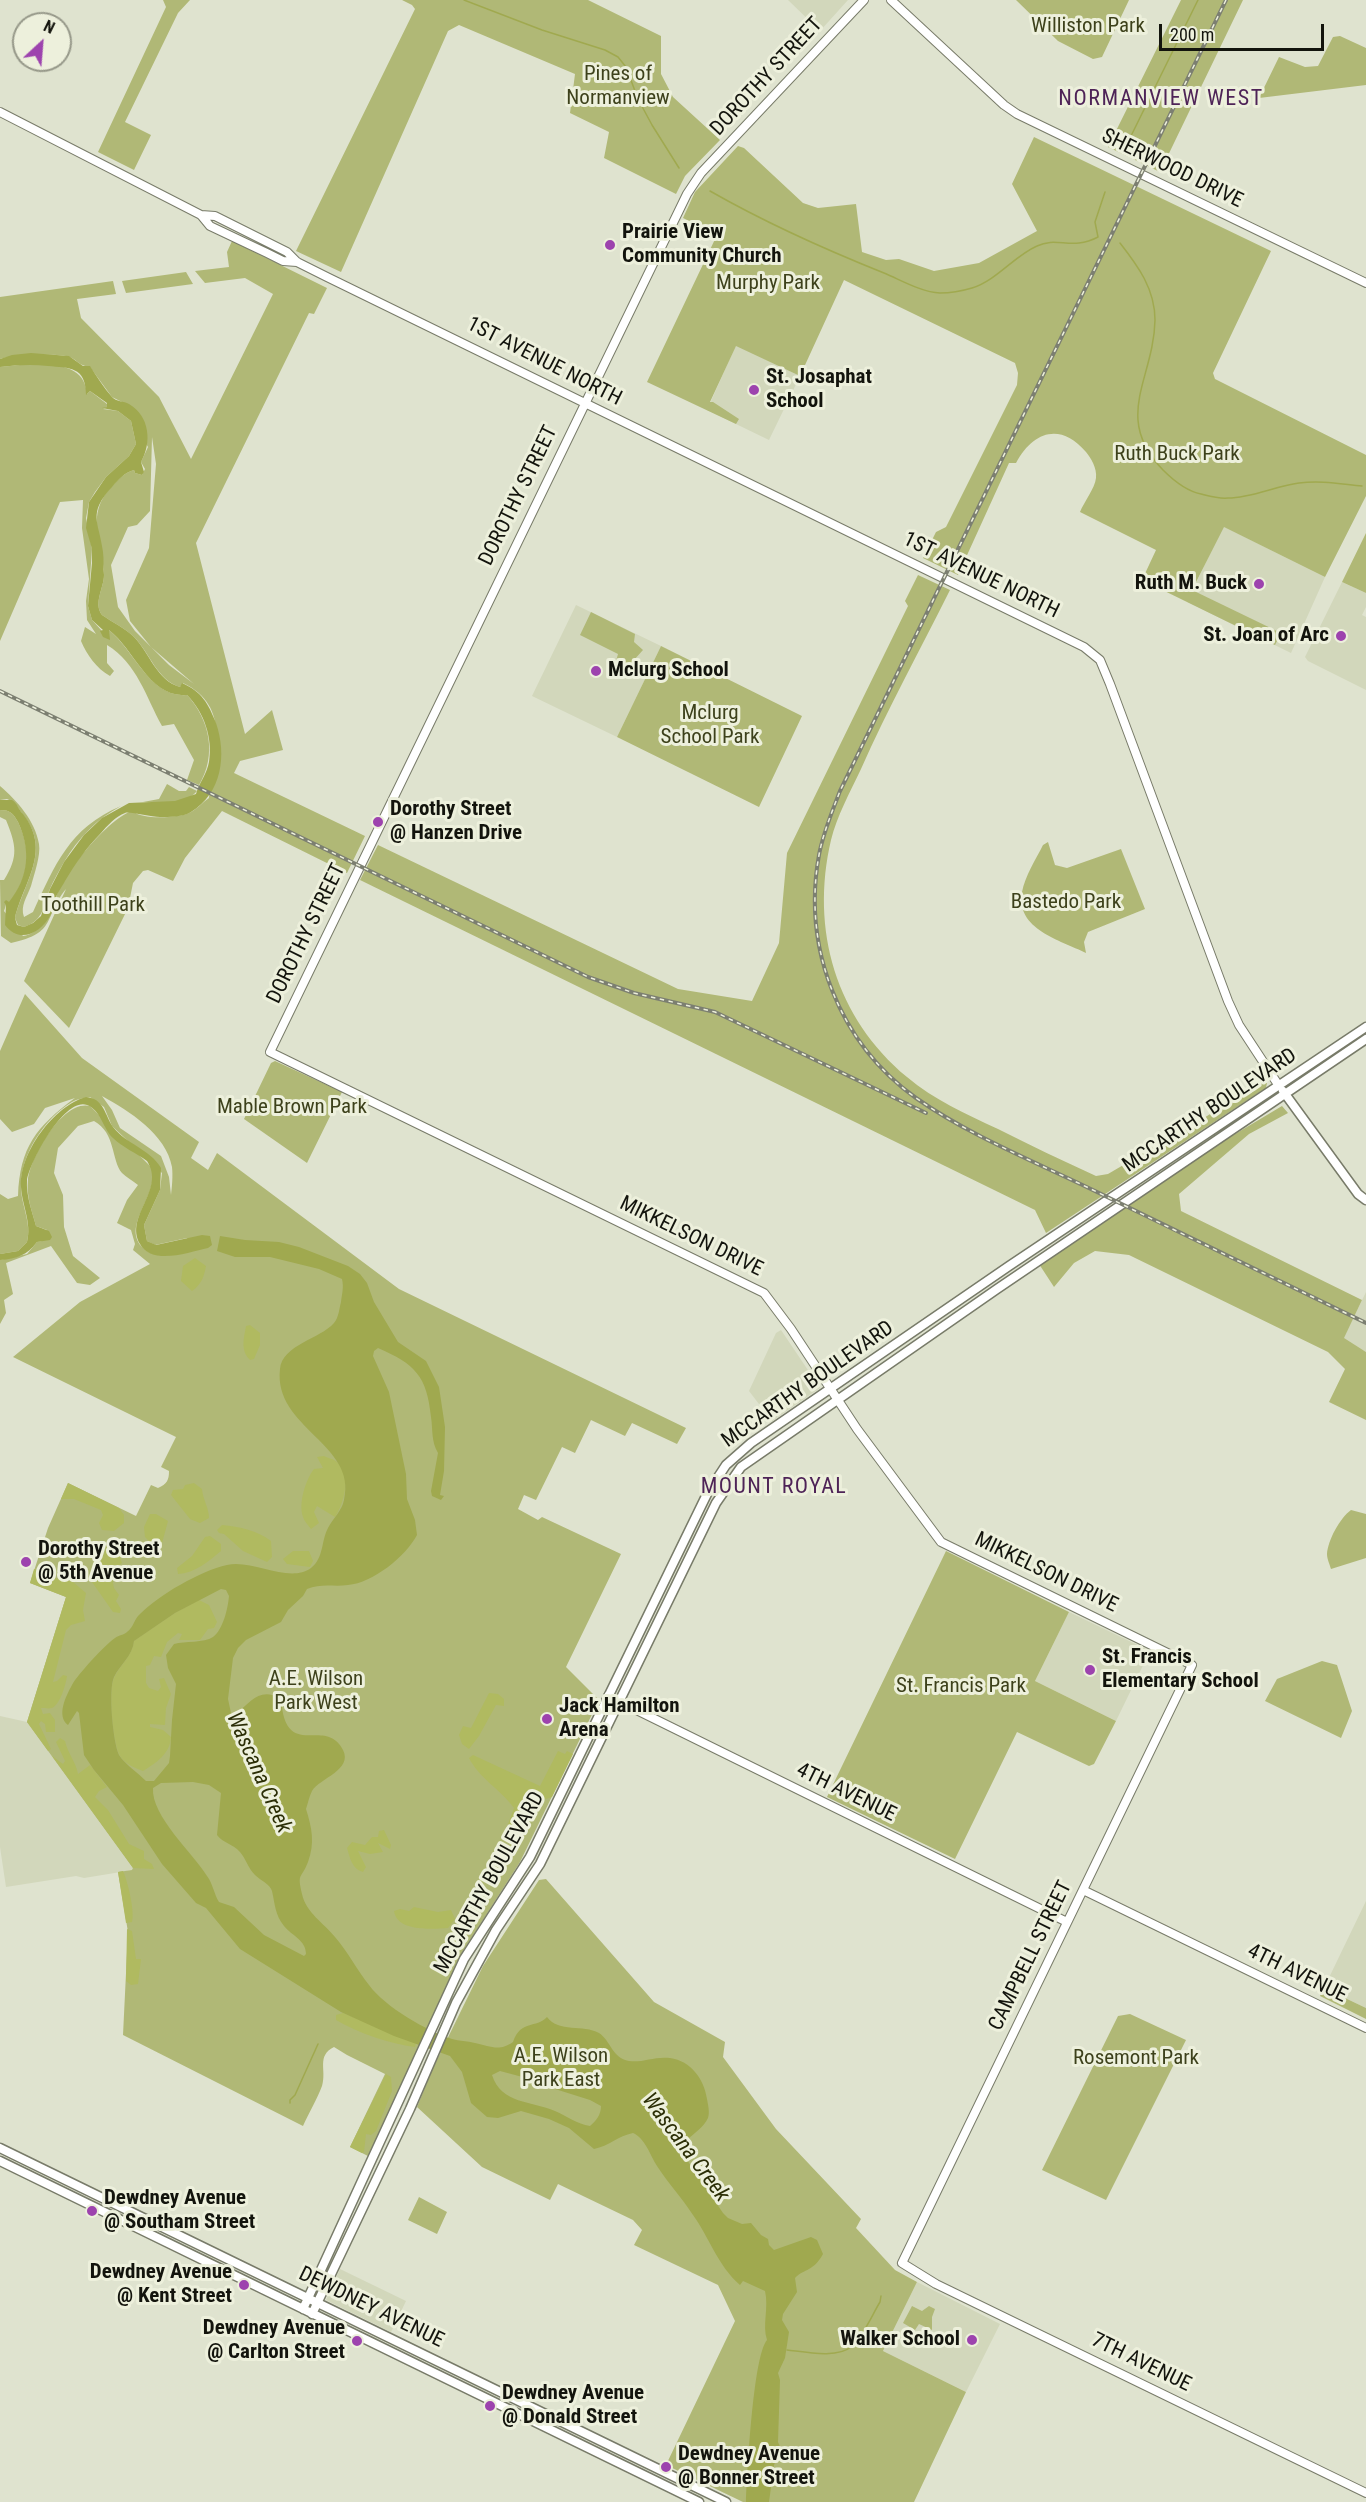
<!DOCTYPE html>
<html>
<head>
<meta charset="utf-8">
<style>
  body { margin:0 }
  #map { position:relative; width:1366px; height:2502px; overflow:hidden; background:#dfe3cf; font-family:"Roboto Condensed",sans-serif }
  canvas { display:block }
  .north { position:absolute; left:12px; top:12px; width:60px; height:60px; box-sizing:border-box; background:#edf0dc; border:2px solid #969889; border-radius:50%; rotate:26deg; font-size:16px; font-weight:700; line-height:24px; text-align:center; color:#13140d }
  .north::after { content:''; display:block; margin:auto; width:21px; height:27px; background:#9d43ae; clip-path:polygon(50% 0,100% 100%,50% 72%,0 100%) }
  .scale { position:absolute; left:1159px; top:24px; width:165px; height:27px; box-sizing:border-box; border:3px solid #13140d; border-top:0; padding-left:8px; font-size:18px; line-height:21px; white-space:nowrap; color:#13140d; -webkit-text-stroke:4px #edf0dc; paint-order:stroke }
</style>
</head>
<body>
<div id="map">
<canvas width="1366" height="2502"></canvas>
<div class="north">N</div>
<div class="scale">200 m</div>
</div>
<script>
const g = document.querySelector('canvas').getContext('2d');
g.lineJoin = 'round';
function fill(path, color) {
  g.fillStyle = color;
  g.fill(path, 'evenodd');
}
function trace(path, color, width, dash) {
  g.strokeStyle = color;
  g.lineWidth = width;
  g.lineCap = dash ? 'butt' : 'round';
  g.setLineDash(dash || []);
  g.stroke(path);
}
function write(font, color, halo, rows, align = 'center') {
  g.font = font + ' "Roboto Condensed",sans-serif';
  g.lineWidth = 6;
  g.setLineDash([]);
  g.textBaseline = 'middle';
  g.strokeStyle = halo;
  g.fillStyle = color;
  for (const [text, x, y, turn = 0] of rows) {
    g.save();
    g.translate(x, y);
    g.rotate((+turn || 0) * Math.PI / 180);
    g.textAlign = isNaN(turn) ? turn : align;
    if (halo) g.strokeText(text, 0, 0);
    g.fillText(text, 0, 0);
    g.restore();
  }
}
const built = new Path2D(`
  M788 0H848L820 31Z
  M736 345 800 376 769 440 707 410Z
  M1223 526 1325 577 1291 653 1187 602Z
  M1342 582 1366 593V607L1362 615 1366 617V690L1308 661 1305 657Z
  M576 605 661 646 617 737 532 696Z
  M1366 1292V1352L1343 1339Z
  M781 1330 820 1388 772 1421 749 1391 776 1333Z
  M1069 1612 1150 1651 1116 1721 1035 1681Z
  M0 1716 27 1722 133 1868V1870L84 1878 76 1876 6 1887 0 1847Z
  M1366 1901V2008L1324 1988Z
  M340 2269 406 2301 391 2332 326 2300Z
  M917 2282 1000 2324 966 2392 883 2351Z`);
const green = new Path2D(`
  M163 0H190L178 13 125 122 151 135 134 170 98 152 166 7Z
  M402 0H588L661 36V74L673 97 720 140 685 176 676 194 604 158 609 132 570 113 575 74 459 25 448 31 341 272 296 251 415 9 412 5Z
  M1016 0H1129L1102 57 1093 59 1058 41Z
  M1181 0H1243L1160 172 1108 147Z
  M1340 36 1366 48V85L1259 98 1279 57 1305 67 1318 66 1333 37Z
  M1034 137 1271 251 1213 373 1215 379 1366 455V496L1325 577 1224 527 1192 590 1281 633 1275 645 1142 580 1156 550 1080 512C1084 502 1095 488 1096 478 1097 468 1091 458 1086 452 1061 422 1033 431 1016 463H1009L958 575 923 558 936 532 946 527 1017 385 1018 373 1015 363 844 280 800 376 736 346 710 402H713L739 419 736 424 647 382 717 235 683 218 695 192 738 146 744 148 803 203 818 208 856 204 862 252 886 260 899 259 934 271 979 263 1037 231 1012 184Z
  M232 241 327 288 314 314 309 313 196 543 245 734 272 710 283 750 240 761 234 773 365 836 347 873 222 811 185 858 173 881 148 870 143 871 133 883 128 908 69 1028 24 981 66 889C43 917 58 933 11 943L1 936 0 880H4C19 856 16 845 6 820L0 817V810C10 810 13 813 18 822 32 851 29 877 10 902H7L4 911 23 936C40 934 47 915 56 901 55 881 112 814 133 811 141 820 178 818 189 813 196 810 203 802 209 798 215 755 232 706 183 683L180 687C157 680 150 653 134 637 125 628 112 622 102 615 93 603 104 588 104 575 103 540 84 516 112 486 119 479 124 473 134 470L135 473 142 475 145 469 141 462 148 447 122 402 112 397 90 367C80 366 78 361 70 357 59 353 12 355 0 359V297L113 281 116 294 77 299 81 318 159 397 191 459 273 294 245 278 205 283 195 271 229 267 227 252ZM152 437 156 464 149 548 126 600 130 621 151 647 194 684 169 665 135 631 118 607 111 565 128 527 137 525 150 511Z
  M186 272 193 284 126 293 122 281Z
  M20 365C47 365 84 360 87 394L90 391 107 404V407L103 409 118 411 131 421 136 444 129 456 106 477 95 492 89 502 86 518 92 549 88 606 92 620 102 631 108 633 109 630C134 650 150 698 187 695 210 720 217 755 199 785L187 780 194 760 174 724 162 726C146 697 137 663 107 645V663L114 671 110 676C96 668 87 655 81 641L85 627 96 634 87 620 86 601 89 579 82 528 83 500 60 502 0 641V367Z
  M1366 533V593L1342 582Z
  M918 575 950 590C920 650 888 708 861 769 850 792 837 816 831 840 810 930 836 1018 907 1077 934 1100 966 1114 998 1129 1030 1145 1063 1161 1096 1176L1108 1174 1207 1116 1265 1079 1267 1083 1266 1088 1243 1103 1046 1233 1035 1210 360 880 378 845 678 989 752 1001 779 943 787 853 908 606 905 601Z
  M591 612 635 634 634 642 643 650 624 671 614 668 618 654 580 635Z
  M661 646 802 716 759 807 617 737Z
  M167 784 179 791H186L189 787 197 791C186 805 160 803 143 802L159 799Z
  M0 786C17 801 35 820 39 844 41 855 34 875 31 886 27 897 20 906 24 917L33 912C55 865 69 828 121 806 97 819 78 838 64 862 59 871 53 881 49 891 44 908 42 921 24 927L18 925 15 918C24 882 52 850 23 815 17 807 17 803 7 799L0 800Z
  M1048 842 1055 865 1067 868 1121 849 1145 909 1088 932 1084 942 1086 953C1060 940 1015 929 1022 892 1025 876 1036 859 1043 845Z
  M25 994 82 1058 199 1142 191 1158 208 1170 217 1153 399 1289 686 1428 677 1444 632 1423 625 1436 591 1420 575 1453 562 1447 536 1500 524 1495 518 1509 538 1520 542 1517 621 1554 566 1667 599 1700 520 1862 463 1951 368 2156 350 2147 385 2074 347 2055 334 2047C316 2056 327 2070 322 2086 317 2099 309 2113 303 2126L123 2035 128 1932 118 1872 132 1870 133 1868 27 1722 66 1597 30 1583 48 1528 68 1483 136 1516 151 1485 158 1488C167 1484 169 1480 169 1471L161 1467 176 1437 13 1357 80 1302 150 1264 133 1250 135 1244 131 1230 117 1223 127 1200 138 1185C133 1181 126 1177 122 1173 111 1160 116 1133 94 1121L78 1126 58 1148 54 1173 63 1195 64 1227 73 1256 100 1278 90 1285 77 1283 51 1246 6 1263 13 1294 4 1300 6 1313 0 1324V1260L27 1254 37 1242 42 1241 47 1230 36 1226C32 1211 26 1196 28 1180 30 1157 63 1099 90 1106L151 1167C161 1194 121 1224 142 1247 156 1261 173 1254 191 1251L187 1238 155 1245 147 1241 144 1225 160 1190 162 1173 112 1126 104 1107 90 1097C84 1098 77 1099 72 1102 45 1118 20 1155 21 1187 21 1205 32 1223 27 1242L18 1251 0 1254V1194L8 1199 18 1196C20 1147 36 1127 75 1098L45 1108 34 1124 12 1132 0 1119V1051ZM102 1096C129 1111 166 1134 172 1167 173 1176 172 1187 171 1195L169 1177 161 1156 120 1128 112 1110Z
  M275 1061 342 1092 307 1163 244 1119 271 1063Z
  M1282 1106 1288 1113 1249 1134 1179 1194 1181 1211 1362 1300 1344 1338 1366 1352V1420L1329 1402 1345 1369 1328 1352 1129 1255 1095 1251 1074 1263 1054 1287 1039 1264 1190 1161Z
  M1351 1510 1366 1514V1558L1331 1569C1330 1565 1327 1559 1327 1554 1328 1540 1340 1518 1351 1510Z
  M946 1551 1069 1612 1035 1681 1116 1721 1094 1764 1089 1766 1017 1732 955 1859 827 1797Z
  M1322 1661 1337 1665 1352 1711 1341 1738 1265 1701 1277 1679Z
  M546 1879 654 2002 725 2042 723 2057 776 2129 861 2219 856 2228 895 2270 917 2282 883 2351 966 2392 914 2502H743L666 2465 735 2321 718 2285 634 2245 642 2230 633 2220 558 2184 550 2200 482 2167 417 2107 433 2068 483 1966 539 1880Z
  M1324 1988 1366 2008V2019L1320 1996Z
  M1130 2014 1186 2040 1106 2200 1042 2170 1118 2016Z
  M419 2197 447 2212 437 2234 408 2220Z
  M912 2306 922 2311 929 2306 935 2309 932 2317V2330L919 2324 915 2330 903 2323Z`);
const forest = new Path2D(`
  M195 1258 206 1266C204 1277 201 1285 192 1291L181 1281 183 1266Z
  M250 1325 260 1333V1345L254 1359 250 1360C240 1350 244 1338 246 1326Z
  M324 1456C327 1458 334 1459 337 1462 352 1475 344 1504 335 1517L317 1506 314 1512 319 1523 311 1529C308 1525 304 1521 303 1517 298 1503 306 1479 314 1469L323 1468 317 1457Z
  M68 1483 119 1508 124 1515V1523L114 1531 102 1530 99 1523 103 1515 101 1510 74 1499H61Z
  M194 1483 202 1489C203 1500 209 1508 209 1518L200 1523 190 1519 171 1495 173 1490 183 1489 185 1485Z
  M150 1514H156L168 1521 161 1547H155L145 1537 144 1527Z
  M222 1525C240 1527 257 1530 271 1541L272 1557 267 1562 243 1551 224 1534 219 1533 217 1530Z
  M210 1536 221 1544V1551C209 1561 195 1573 178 1574L177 1568 192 1556 205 1537Z
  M108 1543 115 1544 122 1563 111 1573 114 1588 119 1595 116 1601 121 1609 120 1613 113 1612 92 1582 94 1576 102 1571 100 1564Z
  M293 1551H309L313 1561 310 1567 287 1564 283 1559Z
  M34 1569 46 1572 55 1578 73 1582 86 1593 83 1610 85 1621 71 1625 66 1630 53 1682 57 1681 63 1675 67 1676C66 1684 60 1705 52 1708 48 1709 45 1708 41 1708L43 1714 50 1713 55 1720V1732H46L45 1724 41 1721 39 1724 51 1749 48 1751 27 1722 66 1597 30 1583Z
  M199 1600 209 1605 217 1622 214 1628 208 1629 200 1640H179L182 1634 178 1633 167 1642 161 1657 154 1656 150 1665 146 1666V1683L149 1688 158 1691 161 1687 159 1679 164 1678 171 1694 166 1708 165 1725 150 1724V1727L163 1730 171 1737C170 1754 156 1763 143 1771 135 1768 125 1764 120 1756 113 1743 108 1691 114 1678 120 1665 133 1655 134 1641L175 1613Z
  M489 1693 498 1694 504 1699V1706L496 1705 479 1736 469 1749 462 1744 459 1735 463 1726 471 1728Z
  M60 1738 65 1741C68 1754 76 1762 78 1774L90 1765 107 1787 99 1791 95 1797 108 1810 129 1844 144 1851V1859L152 1864 154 1869 133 1868 52 1756 63 1764 65 1761 56 1742Z
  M558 1751 565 1754 567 1751 573 1754 552 1797 546 1799 539 1795 527 1813 519 1815 517 1826 512 1830 508 1824 514 1808C500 1789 479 1778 469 1758L473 1755 540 1786Z
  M384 1830 391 1845 390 1849 378 1843 383 1852 370 1854 358 1851 366 1867 363 1872C352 1869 350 1858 347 1848L352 1842 365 1845 372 1837H378L379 1831Z
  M123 1871C128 1882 135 1912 132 1922L126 1923 118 1872Z
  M414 1907 438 1912 451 1910 455 1919 448 1928C432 1929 397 1932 394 1911L400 1909 409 1911Z
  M127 1929 132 1931 136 1959H141L138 1984 131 1985 126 1981Z
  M343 2013 416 2043 415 2047C390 2044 358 2033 336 2020V2015Z
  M386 2074 391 2077 392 2091 376 2131 371 2135 366 2134 364 2152 362 2153 350 2147Z`);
const water = new Path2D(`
  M31 353 69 356 83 366H90C97 377 104 388 112 397 116 402 124 401 129 404 150 416 152 443 141 462L144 472 142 475 135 473 134 470C124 473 119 479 112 487 87 514 99 521 103 552 104 559 103 568 104 575 104 588 93 603 102 615 112 622 125 628 134 637 149 652 157 681 180 687L182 683C202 692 208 703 216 723 227 755 222 793 191 812 183 817 169 817 160 817 150 817 129 811 125 813 116 816 107 826 101 833 87 847 75 864 65 881 63 885 58 892 56 897 54 902 55 908 51 914 42 932 20 945 5 925L6 905 4 902 6 900 9 902C29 877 31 850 18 822 13 813 10 810 0 810V800H12C18 804 18 809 23 814 52 851 24 881 15 918L17 925 24 927 33 923 41 916 50 889 64 862 84 835 102 818 129 803 175 801 196 794C199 783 207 774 209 762 213 738 204 712 187 695 149 698 135 650 109 630L110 640 103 637 100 631 103 630 92 620 88 606 92 563V549L86 528 89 502 106 477 129 456 136 444 131 421 118 411 102 408 107 407V403L90 391 86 395C86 366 69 368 48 366 32 364 16 365 0 367V359L12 355Z
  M86 1097C104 1098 105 1116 113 1127 126 1144 150 1149 161 1168L160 1190 144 1225 147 1241 156 1245 202 1235 210 1236 212 1245 208 1248C189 1252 152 1266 140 1244 124 1216 166 1190 147 1161 136 1153 122 1147 113 1138 103 1129 101 1110 87 1105 64 1097 30 1162 27 1180 26 1196 32 1211 36 1226L49 1231 52 1237 50 1240 37 1242C27 1255 17 1259 0 1260V1254L18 1251 27 1242C32 1223 22 1205 21 1187 19 1153 54 1106 86 1097Z
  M220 1236 245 1240 279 1242 299 1247 348 1266 360 1274 367 1283 374 1302 398 1342 426 1361 439 1387 445 1427 444 1471 440 1495 444 1496 441 1500 432 1496 431 1491 438 1453C431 1441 433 1430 431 1417 427 1376 415 1364 378 1348L374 1351 373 1356 389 1392 406 1474 407 1499 415 1520 417 1535C406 1556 373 1583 348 1585 333 1587 321 1583 307 1589L303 1596 288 1610 281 1622 246 1640 238 1648 233 1658 228 1699 231 1713H236C252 1702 258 1687 281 1698 285 1763 325 1715 343 1750 353 1770 320 1778 312 1791 309 1797 308 1803 306 1809 312 1828 315 1843 308 1862 301 1880 297 1872 302 1894 306 1913 324 1923 335 1937 348 1952 357 1970 369 1985 385 2007 427 2031 452 2039 459 2041 467 2041 475 2043 490 2046 499 2052 513 2042 521 2019 536 2029 547 2017 559 2033 583 2024 599 2033 611 2041 612 2058 629 2061 642 2063 655 2056 670 2058 691 2061 704 2079 707 2099 708 2105 710 2112 708 2118 704 2127 693 2134 686 2141L685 2157 723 2213 728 2218 742 2224 751 2223 761 2235 768 2239 769 2245 774 2250 811 2237 817 2240 823 2254C813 2272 805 2268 795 2278L797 2292 783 2314 782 2320 789 2332 785 2358 778 2373 780 2380 778 2442 781 2449 774 2465 769 2502H746C747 2475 753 2356 767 2340 762 2325 769 2308 765 2291L743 2281 740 2285C718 2266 709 2237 693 2215 682 2198 668 2183 657 2166 650 2155 645 2138 633 2133 618 2136 609 2146 594 2149L569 2128 549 2119 521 2111 498 2118 487 2117 471 2103 462 2072 450 2056 394 2036 341 2012 240 1949 206 1908 196 1903 162 1864 123 1805 94 1770 84 1755 79 1713 77 1711 68 1725C56 1716 66 1696 72 1685 78 1674 105 1645 115 1638 119 1635 124 1635 127 1632 134 1627 134 1619 140 1614 159 1595 200 1571 227 1565 253 1559 289 1584 311 1568 324 1558 321 1541 328 1528 333 1518 342 1511 344 1500 358 1444 273 1428 280 1369 282 1345 320 1339 334 1323 339 1317 339 1309 341 1302 342 1293 344 1288 342 1279L319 1269 270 1257H235L217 1251ZM221 1589 226 1590 229 1596C228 1608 223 1630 213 1637 204 1643 185 1641 174 1644L166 1655 168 1668 176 1684 172 1720 170 1756 169 1763 154 1781H146C139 1774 124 1763 119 1755 113 1742 108 1690 114 1677 120 1665 133 1655 134 1641L175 1613ZM193 1782 209 1785 221 1793 217 1835C223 1843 233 1844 240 1852 246 1859 248 1868 255 1875 260 1880 270 1884 272 1891 275 1904 275 1915 284 1926 292 1936 306 1940 306 1954L304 1956 264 1935 234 1907 219 1902C214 1894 213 1884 207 1876 193 1853 151 1816 153 1788L161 1783ZM500 2071 530 2079 536 2083 590 2100 601 2106C601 2115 596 2121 590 2126 577 2124 567 2116 555 2111 532 2101 501 2104 492 2075Z`);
const stream = new Path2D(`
  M464 0 542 30 605 50 618 57 626 67 638 99 652 125 679 168
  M1129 140 1198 0
  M710 191C766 223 824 249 884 273 901 280 921 292 940 293 950 293 962 291 972 288 997 280 1014 256 1037 246 1057 236 1072 251 1098 237L1095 222 1105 192
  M1120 243C1138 266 1155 289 1155 320 1154 379 1112 417 1163 470 1173 480 1186 491 1201 494 1209 496 1219 499 1228 498 1252 498 1275 486 1299 483 1321 480 1341 484 1362 486
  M290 2103V2100L295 2095 318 2044
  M787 2350C805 2352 838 2359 852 2346 864 2335 872 2315 880 2302L881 2296`);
const tertiary = new Path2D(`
  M864 0 701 173 687 194 270 1052 764 1293 791 1329 857 1429 941 1542 1192 1665 902 2263 936 2284 1366 2493
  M891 0 1004 105 1017 114 1366 283
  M0 112 201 215 210 226 267 253 283 261 297 262
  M201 215 215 216 287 252 297 262 327 277 1084 647 1100 660 1110 684 1228 1001 1239 1025 1279 1086
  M608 1696 1067 1922
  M1083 1890 1366 2028`);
const secondary = new Path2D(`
  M1283 1091 1358 1194 1366 1200
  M0 2148 726 2502
  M0 2161 699 2502
  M303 2309 464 1959 530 1857 707 1494 726 1465 751 1443 1009 1266 1366 1027
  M312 2314 410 2109 456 2003 496 1930 540 1864 716 1503 741 1467 997 1289 1366 1039`);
const rail = new Path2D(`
  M1226 0 840 791C832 812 823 833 819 855 802 948 839 1043 916 1098 970 1136 1038 1163 1097 1192 1186 1236 1276 1279 1366 1323
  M0 691 588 977 634 993 715 1012 926 1113`);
const markers = [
  [610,245,6,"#9d43ae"],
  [754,390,6,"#9d43ae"],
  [1259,584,6,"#9d43ae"],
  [1341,636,6,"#9d43ae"],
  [596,671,6,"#9d43ae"],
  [378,822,6,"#9d43ae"],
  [26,1562,6,"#9d43ae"],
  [1090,1670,6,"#9d43ae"],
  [547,1719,6,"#9d43ae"],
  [92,2211,6,"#9d43ae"],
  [244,2285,6,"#9d43ae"],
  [972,2340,6,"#9d43ae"],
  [357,2341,6,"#9d43ae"],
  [490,2406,6,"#9d43ae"],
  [666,2467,6,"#9d43ae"]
];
const parkNames = [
  ["Williston Park",1088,27],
  ["Pines of",618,75],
  ["Normanview",618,99],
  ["Murphy Park",768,284],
  ["Ruth Buck Park",1177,455],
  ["Mclurg",710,714],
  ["School Park",710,738],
  ["Bastedo Park",1066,903],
  ["Toothill Park",93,906],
  ["Mable Brown Park",292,1108],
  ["A.E. Wilson",316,1680],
  ["Park West",316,1704],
  ["St. Francis Park",961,1687],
  ["A.E. Wilson",561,2057],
  ["Park East",561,2081],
  ["Rosemont Park",1136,2059]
];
const streetNames = [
  ["DOROTHY STREET",767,77,-47],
  ["SHERWOOD DRIVE",1172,169,26],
  ["1ST AVENUE NORTH",544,362,27],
  ["DOROTHY STREET",519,496,-64],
  ["1ST AVENUE NORTH",981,576,26],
  ["DOROTHY STREET",307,934,-64],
  ["MCCARTHY BOULEVARD",1210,1111,-34],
  ["MIKKELSON DRIVE",691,1237,26],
  ["MCCARTHY BOULEVARD",808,1385,-35],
  ["MIKKELSON DRIVE",1046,1573,26],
  ["4TH AVENUE",846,1793,26],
  ["MCCARTHY BOULEVARD",490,1883,-61],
  ["CAMPBELL STREET",1031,1956,-64],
  ["4TH AVENUE",1297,1974,26],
  ["DEWDNEY AVENUE",371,2308,26],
  ["7TH AVENUE",1141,2363,26]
];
const poiNames = [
  ["Prairie View",622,233],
  ["Community Church",622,257],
  ["St. Josaphat",766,378],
  ["School",766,402],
  ["Ruth M. Buck",1247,584,"right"],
  ["St. Joan of Arc",1329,636,"right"],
  ["Mclurg School",608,671],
  ["Dorothy Street",390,810],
  ["@ Hanzen Drive",390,834],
  ["Dorothy Street",38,1550],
  ["@ 5th Avenue",38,1574],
  ["St. Francis",1102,1658],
  ["Elementary School",1102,1682],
  ["Jack Hamilton",559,1707],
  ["Arena",559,1731],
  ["Dewdney Avenue",104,2199],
  ["@ Southam Street",104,2223],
  ["Dewdney Avenue",232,2273,"right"],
  ["@ Kent Street",232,2297,"right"],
  ["Dewdney Avenue",345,2329,"right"],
  ["@ Carlton Street",345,2353,"right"],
  ["Walker School",960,2340,"right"],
  ["Dewdney Avenue",502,2394],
  ["@ Donald Street",502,2418],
  ["Dewdney Avenue",678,2455],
  ["@ Bonner Street",678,2479]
];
const neighbourhoodNames = [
  ["NORMANVIEW WEST",1161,99],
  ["MOUNT ROYAL",774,1487]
];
const waterNames = [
  ["Wascana Creek",258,1773,66],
  ["Wascana Creek",685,2148,53]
];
fill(built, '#d2d7bb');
fill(green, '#b0b876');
fill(forest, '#b0ba60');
fill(water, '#a0a94f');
trace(stream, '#a0a94f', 1.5);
trace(tertiary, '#787b69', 10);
trace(secondary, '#787b69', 11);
trace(tertiary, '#fff', 8);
trace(secondary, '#fff', 8);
trace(rail, '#7c7f71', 4);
trace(rail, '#edf0dc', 1.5, [4.5]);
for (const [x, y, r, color] of markers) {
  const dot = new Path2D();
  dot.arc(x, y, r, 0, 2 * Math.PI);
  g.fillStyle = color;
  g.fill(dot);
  trace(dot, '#edf0dc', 2);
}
write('21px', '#3d411b', '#edf0dc', parkNames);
write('21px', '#13140d', '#edf0dc', streetNames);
write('bold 21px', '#13140d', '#edf0dc', poiNames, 'left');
g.letterSpacing = '1.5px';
write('22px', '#4e2357', '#edf0dc', neighbourhoodNames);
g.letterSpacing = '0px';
write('italic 22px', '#2b2e06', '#edf0dc', waterNames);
</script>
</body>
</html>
